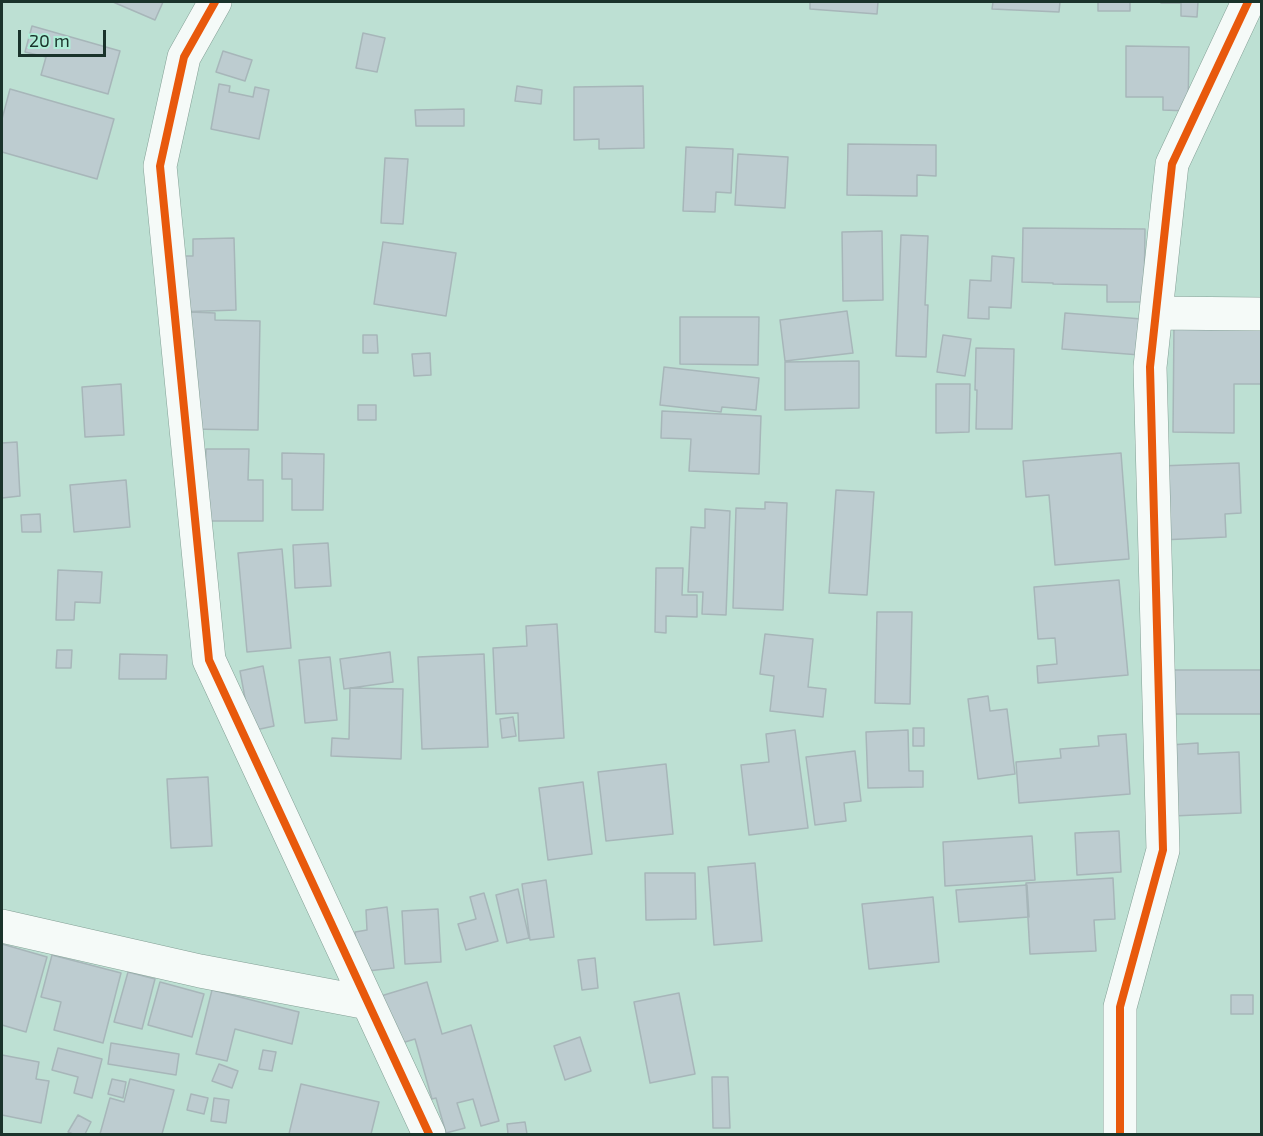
<!DOCTYPE html>
<html>
<head>
<meta charset="utf-8">
<style>
  body { margin:0 }
  #map { position:relative; width:1263px; height:1136px; overflow:hidden; background:#bde0d3; font-family:"Exo 2",sans-serif }
  canvas { display:block }
  .frame { position:absolute; inset:0; border:3px solid #1a332b; pointer-events:none }
  .scale { position:absolute; left:18px; top:30px; width:88px; height:27px; box-sizing:border-box; border:3px solid #1a332b; border-top:0; padding-left:8px; font-size:18px; line-height:21px; white-space:nowrap; color:#1a332b; -webkit-text-stroke:4px #afeed7; paint-order:stroke }
</style>
</head>
<body>
<div id="map">
<canvas width="1263" height="1136"></canvas>
<div class="frame"></div>
<div class="scale">20 m</div>
</div>
<script>
const g = document.querySelector('canvas').getContext('2d');
g.lineJoin = 'round';
function fill(path, color) {
  g.fillStyle = color;
  g.fill(path, 'evenodd');
}
function trace(path, color, width, dash) {
  g.strokeStyle = color;
  g.lineWidth = width;
  g.lineCap = dash ? 'butt' : 'round';
  g.setLineDash(dash || []);
  g.stroke(path);
}
const building = new Path2D(`
  M113 2H163L155 20Z
  M810 2H878L877 14 810 9Z
  M993 2H1060L1059 12 992 9Z
  M1098 2H1130V11H1098Z
  M1161 2H1218H1198L1197 17 1181 16V3H1161Z
  M32 26 120 51 108 94 41 75 46 57 25 52Z
  M363 33 385 38 377 72 356 68Z
  M1126 46 1189 47 1188 111 1163 110V97H1126Z
  M223 51 252 60 245 81 216 72Z
  M219 84 230 86 229 92 253 97 255 87 269 90 259 139 211 129Z
  M517 86 542 90 541 104 515 101Z
  M643 86 644 148 599 149V139L574 140V87Z
  M10 89 114 119 97 179 2 152V119Z
  M464 109V126H416L415 110Z
  M848 144 936 145V176L917 175V196L847 195Z
  M686 147 733 149 731 193 716 192 715 212 683 211Z
  M738 154 788 157 785 208 735 205Z
  M385 158 408 159 403 224 381 223Z
  M1023 228 1145 229 1144 302H1107V285L1053 284V283L1022 282Z
  M882 231 883 300 843 301 842 232Z
  M901 235 928 236 925 305H928L926 357 896 356Z
  M234 238 236 310 177 312 175 256H193V239Z
  M383 242 456 253 446 316 374 304Z
  M992 256 1014 258 1011 308 989 307V319L968 318 970 280 991 281Z
  M847 311 853 353 785 361 780 320Z
  M190 312 215 313V320L260 321 258 430 187 429Z
  M1065 313 1142 319 1140 355 1062 349Z
  M680 317H759L758 365 680 364Z
  M1174 323 1262 324V384H1234V433L1173 432Z
  M363 335H377L378 353H363Z
  M943 335 971 339 965 376 937 372Z
  M976 348 1014 349 1012 429H976L977 390H975Z
  M430 353 431 375 414 376 412 354Z
  M859 361V408L785 410V362Z
  M664 367 759 378 756 410 722 407 721 412 660 405Z
  M121 384 124 435 85 437 82 387Z
  M936 384H970L969 432 936 433Z
  M358 405H376V420H358Z
  M662 411 761 416 759 474 689 471 691 439 661 438Z
  M17 442 20 496 2 498V443Z
  M206 449H249L248 480H263V521H204Z
  M282 453 324 454 323 510H292V479H282Z
  M1121 453 1129 559 1055 565 1049 495 1026 497 1023 461Z
  M1239 463 1241 513 1225 514 1226 537 1161 540 1159 466Z
  M126 480 130 527 74 532 70 485Z
  M836 490 874 492 867 595 829 593Z
  M765 502 787 503 783 610 733 608 736 508 765 509Z
  M705 509 730 511 726 615 702 614 703 592H688L691 527 705 528Z
  M40 514 41 532H22L21 515Z
  M328 543 331 586 295 588 293 545Z
  M282 549 291 648 247 652 238 553Z
  M656 568H683L682 595H697V617L666 616V633L655 632Z
  M58 570 102 572 100 603 75 602 74 620H56Z
  M1119 580 1128 675 1038 683 1037 666 1057 664 1055 638 1038 639 1034 587Z
  M877 612H912L910 704 875 703Z
  M557 624 564 738 519 741 518 713 496 714 493 648 527 646 526 626Z
  M765 634 813 639 808 687 826 689 823 717 770 711 774 676 760 674Z
  M57 650H72L71 668H56Z
  M390 652 393 682 344 689 340 659Z
  M120 654 167 655 166 679H119Z
  M484 654 488 747 422 749 418 657Z
  M330 657 337 720 305 723 299 660Z
  M263 666 274 726 251 731 240 671Z
  M1170 670H1262V714H1170Z
  M350 688 403 689 401 759 331 756 332 738 349 739Z
  M988 696 990 711 1007 709 1015 774 978 779 968 699Z
  M513 717 516 736 502 738 500 719Z
  M913 728H924V746H913Z
  M795 730 808 828 749 835 741 765 769 762 766 734Z
  M908 730 909 771H923V787L868 788 866 732Z
  M1126 734 1130 794 1019 803 1016 762 1061 758 1060 749 1099 746 1098 736Z
  M1198 743V754L1239 752 1241 813 1173 816 1170 745Z
  M855 751 861 801 844 803 846 821 815 825 806 757Z
  M666 764 673 834 606 841 598 772Z
  M208 777 212 846 171 848 167 779Z
  M583 782 592 854 548 860 539 788Z
  M1119 831 1121 872 1077 875 1075 833Z
  M1032 836 1035 880 945 886 943 842Z
  M755 863 762 941 714 945 708 867Z
  M645 873H695L696 919 646 920Z
  M1113 878 1115 919 1094 920 1096 951 1030 954 1026 883Z
  M546 880 554 937 530 940 522 884Z
  M1027 885 1029 917 959 922 956 890Z
  M518 889 529 938 507 943 496 895Z
  M484 893 498 941 466 950 458 924 476 919 470 897Z
  M933 897 939 962 869 969 862 904Z
  M387 907 394 968 359 972 355 932 367 930 366 910Z
  M438 909 441 962 405 964 402 911Z
  M2 944 47 957 26 1032 2 1025Z
  M52 955 121 973 103 1043 54 1030 61 1002 41 997Z
  M595 958 598 988 582 990 578 960Z
  M128 972 155 979 142 1029 114 1022Z
  M160 982 204 994 192 1037 148 1025Z
  M427 982 442 1034 471 1025 499 1121 481 1126 473 1099 457 1103 465 1128 446 1133 436 1098 432 1099 415 1039 385 1048 371 999Z
  M212 990 299 1012 292 1044 235 1029 227 1061 196 1054Z
  M679 993 695 1074 650 1083 634 1002Z
  M1231 995H1253V1014H1231Z
  M580 1037 591 1071 565 1080 554 1046Z
  M111 1043 179 1054 176 1075 108 1064Z
  M58 1048 102 1059 92 1098 74 1093 78 1077 52 1070Z
  M263 1050 276 1052 272 1071 259 1069Z
  M2 1055 39 1062 36 1079 49 1081 41 1123 2 1115Z
  M219 1064 238 1071 232 1088 212 1081Z
  M712 1077H728L730 1128H713Z
  M112 1079 126 1082 123 1098 108 1094Z
  M130 1079 174 1090 162 1134H100L110 1098 124 1102Z
  M301 1084 379 1102 371 1134H289Z
  M191 1094 208 1098 204 1114 187 1110Z
  M214 1098 229 1100 226 1123 211 1121Z
  M78 1115 91 1122 85 1134H73L68 1132Z
  M525 1122 527 1134H508L507 1124Z`);
const minor = new Path2D(`
  M215 2 184 57 160 166 209 660 429 1134
  M1156 313 1262 314
  M2 926 200 971 368 1003
  M1120 1134V1007L1163 850 1150 367 1172 164 1248 2`);
const cycleway = new Path2D(`
  M215 2 184 57 160 166 209 660 429 1134
  M1120 1134V1007L1163 850 1150 367 1172 164 1248 2`);
fill(building, '#bdccd0');
trace(building, '#a7b6b9', 1.5);
trace(minor, '#839f95', 34);
trace(minor, '#f5faf8', 33);
trace(cycleway, '#e8590c', 8);
</script>
</body>
</html>
